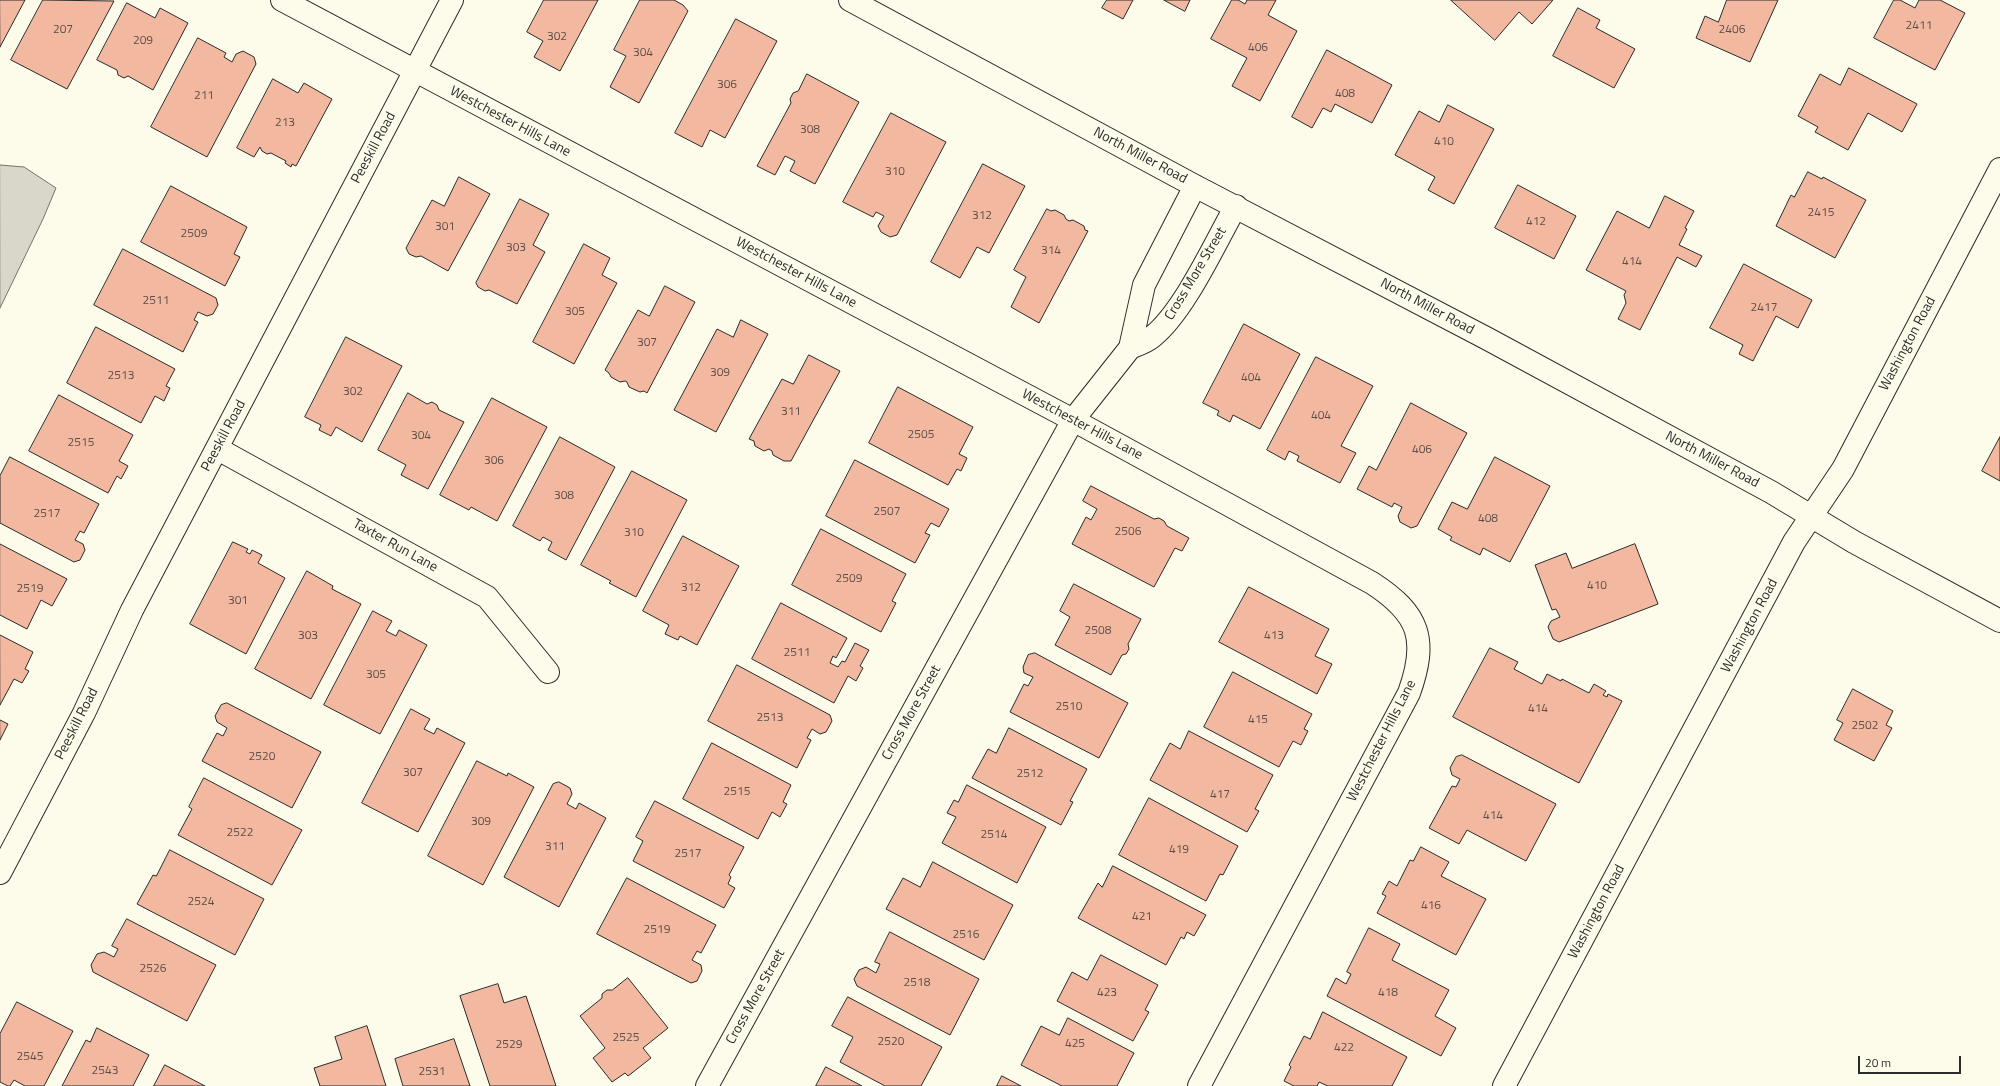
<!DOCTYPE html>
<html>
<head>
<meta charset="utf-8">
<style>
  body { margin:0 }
  #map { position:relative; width:2000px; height:1086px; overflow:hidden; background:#fdfbea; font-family:"Titillium Web",sans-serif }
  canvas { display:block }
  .scale { position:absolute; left:1858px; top:1056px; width:103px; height:18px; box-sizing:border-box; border:2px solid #2b2b2b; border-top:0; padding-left:5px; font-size:12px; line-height:14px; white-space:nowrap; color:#2b2b2b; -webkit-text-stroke:3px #fdfbea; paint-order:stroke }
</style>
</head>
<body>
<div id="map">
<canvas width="2000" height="1086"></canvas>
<div class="scale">20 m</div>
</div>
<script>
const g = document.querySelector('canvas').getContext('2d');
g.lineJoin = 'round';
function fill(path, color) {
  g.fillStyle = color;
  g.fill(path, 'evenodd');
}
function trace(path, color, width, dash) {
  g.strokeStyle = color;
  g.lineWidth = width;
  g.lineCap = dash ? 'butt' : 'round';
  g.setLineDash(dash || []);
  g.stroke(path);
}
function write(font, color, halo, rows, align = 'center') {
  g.font = font + ' "Titillium Web",sans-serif';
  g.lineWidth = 3;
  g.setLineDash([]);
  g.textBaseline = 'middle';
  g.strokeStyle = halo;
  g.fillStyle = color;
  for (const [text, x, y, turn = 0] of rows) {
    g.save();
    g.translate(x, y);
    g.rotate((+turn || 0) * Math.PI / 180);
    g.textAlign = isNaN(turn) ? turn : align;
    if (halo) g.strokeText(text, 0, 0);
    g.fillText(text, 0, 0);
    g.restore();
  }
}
const water = new Path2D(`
  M0 165 24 167 56 188 43 219 0 308Z`);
const building = new Path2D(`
  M0 0H25L0 47Z
  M43 0 114 1 67 89 11 60Z
  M544 0H598L560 71 534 57 543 41 527 32Z
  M640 0H674L683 5 688 11 639 103 610 87 626 56 614 50Z
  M1107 0H1133L1123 19 1102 8Z
  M1164 0H1190L1185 11Z
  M1232 0H1238L1245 4 1247 0H1276L1268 15 1297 31 1260 101 1232 86 1247 58 1211 39Z
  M1451 0H1553L1532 24 1519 12 1495 40Z
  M1727 0H1778L1750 62 1696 38 1705 16 1718 22Z
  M1894 0H1900L1915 8 1919 0H1940L1965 13 1935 70 1874 38Z
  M127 3 155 18 160 8 188 23 153 90 128 76 124 78 118 75 117 70 97 60Z
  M1578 8 1600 20 1596 28 1635 49 1614 88 1553 56Z
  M736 19 777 41 725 138 710 130 702 147 675 133Z
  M198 38 226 53 224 57 232 62 236 54 243 51 254 57 256 64 207 157 151 127Z
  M1327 50 1392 85 1372 123 1335 104 1331 112 1323 108 1312 128 1292 117Z
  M1849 68 1917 104 1902 132 1868 113 1848 150 1815 132 1818 127 1798 116 1820 74 1840 85Z
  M807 74 859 102 815 184 790 171 795 161 785 156 775 175 757 166 791 103 790 99 793 93 798 91Z
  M273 79 298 93 304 83 332 99 296 166 292 164 291 167 285 163 286 161 271 153 267 154 262 151 260 147 254 157 237 148Z
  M1448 105 1494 129 1454 204 1428 190 1435 177 1395 155 1419 111 1439 122Z
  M891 113 946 142 897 235 890 237 881 232 878 226 884 216 876 212 873 217 843 202Z
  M983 164 1025 186 989 253 977 247 960 278 931 262Z
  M1808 172 1822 179 1823 177 1866 200 1835 258 1776 226 1791 195 1794 197Z
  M459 177 490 194 448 271 421 256 416 257 409 254 406 248 432 200 444 206Z
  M1518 185 1576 216 1554 259 1495 228Z
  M171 186 247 227 234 254 240 257 225 286 141 242Z
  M1665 196 1694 211 1685 228 1687 229 1679 245 1702 256 1696 267 1677 257 1640 330 1618 319 1626 303 1624 295 1626 291 1586 270 1617 211 1649 228Z
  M520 199 549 214 533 245 545 252 517 304 489 290 485 291 478 287 476 283Z
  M1047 209 1051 211 1055 210 1064 215 1066 219 1069 221 1073 220 1084 226 1085 230 1088 231 1039 323 1011 307 1026 277 1014 270Z
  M584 244 610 258 602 275 617 283 574 364 533 342Z
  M123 249 216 298 218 305 213 314 207 316 198 312 194 320 198 322 183 352 94 305Z
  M1744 264 1812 300 1798 328 1776 316 1753 361 1739 354 1743 345 1710 328Z
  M665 286 695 302 647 393 644 391 640 392 629 387 627 382 625 381 620 382 611 377 609 373 605 370 638 310 649 316Z
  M741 320 768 334 716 432 674 410 717 329 733 337Z
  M1244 324 1300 354 1260 429 1233 415 1230 422 1217 415 1219 411 1203 403Z
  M96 327 175 369 166 386 170 388 164 401 155 396 141 423 67 383Z
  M346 337 402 366 362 442 336 427 331 436 319 430 321 425 305 417Z
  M809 355 840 371 791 461H784L773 455 772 451 769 449 764 451 755 446 754 441 749 439 782 379 793 384Z
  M1316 357 1373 386 1341 446 1356 453 1340 483 1297 461 1299 456 1289 451 1285 460 1267 450Z
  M898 387 973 427 959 454 967 458 961 471 957 469 948 485 869 443Z
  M408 393 427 404 432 402 437 405 439 410 464 422 428 489 401 475 406 465 378 450Z
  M59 395 133 435 119 461 128 466 121 479 117 476 108 493 29 451Z
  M492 398 547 427 497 521 471 507 469 510 440 495Z
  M1411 403 1467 433 1417 526 1411 528 1400 522 1398 516 1402 507 1394 503 1392 507 1357 489 1369 466 1376 470Z
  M560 437 615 467 566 560 548 550 552 542 543 537 540 541 513 526Z
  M2000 437V481L1982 471Z
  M10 457 99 504 84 533 80 531 75 540 83 544 85 550 80 560 74 562 0 523V476Z
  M1495 457 1550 486 1510 562 1483 548 1480 555 1450 540 1452 537 1438 529 1452 502 1467 509Z
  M855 460 949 509 939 527 931 523 925 533 930 535 915 563 826 516Z
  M632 471 687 500 636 597 609 583 611 581 581 565Z
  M1091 486 1154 519 1159 518 1164 521 1167 526 1189 538 1182 551 1175 548 1154 587 1072 544 1086 517 1091 520 1097 509 1083 501Z
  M821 529 906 574 892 601 896 603 881 632 792 585Z
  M683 536 739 566 697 645 680 636 678 640 665 634 669 625 643 611Z
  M233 542 248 549 246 552 250 554 252 550 262 555 258 563 285 578 246 654 190 624Z
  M0 544 67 579 52 606 41 600 27 629 0 615Z
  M1635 544 1658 604 1559 642 1553 639 1548 627 1551 621 1560 617 1556 609 1552 610 1535 565 1566 553 1572 568Z
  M307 571 333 586 332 589 361 604 311 699 255 669Z
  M1074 584 1141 619 1128 644 1129 649 1126 654 1122 655 1111 675 1055 645 1070 617 1060 611Z
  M1249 587 1329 629 1315 656 1332 664 1317 694 1219 642Z
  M781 603 847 638 836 658 833 656 830 663 838 667 842 661 845 662 855 643 869 650 860 666 863 668 856 681 848 676 834 703 752 659Z
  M373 611 392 621 386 631 396 636 399 630 427 645 380 734 324 705Z
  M0 635 33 652 25 669 29 671 22 683 14 679 0 705Z
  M1490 648 1518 662 1514 669 1542 684 1547 674 1561 681 1562 679 1589 693 1594 684 1606 691 1603 695 1607 697 1608 694 1622 701 1579 783 1453 717Z
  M1035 653 1128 703 1099 758 1010 712 1024 684 1028 686 1033 677 1024 673 1023 667 1028 655Z
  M737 665 830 715 832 721 826 732 820 734 812 729 807 738 811 740 797 768 708 721Z
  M1233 672 1312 714 1304 729 1308 731 1301 745 1293 741 1279 767 1204 727Z
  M1853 689 1893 711 1886 725 1892 728 1874 761 1834 740 1843 723 1837 720Z
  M227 703 321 752 292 808 202 761 217 733 223 736 227 728 217 722 215 716 221 705Z
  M411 709 430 719 424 729 434 734 437 728 465 743 418 832 362 803Z
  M0 720 8 724 0 740Z
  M1009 728 1087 769 1070 801 1073 802 1061 825 972 778 988 749 996 753Z
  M1189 731 1273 775 1255 809 1259 811 1247 832 1150 780 1170 743 1180 749Z
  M712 743 791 785 783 802 787 804 780 817 772 812 758 839 683 799Z
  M1462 755 1556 804 1526 861 1467 830 1459 844 1429 828 1452 786 1456 787 1460 779 1452 775 1450 768 1456 757Z
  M477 761 507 776 508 773 534 787 483 885 428 856Z
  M204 778 302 830 272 885 178 835 192 809 189 807Z
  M559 782 570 788 572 794 567 804 576 809 579 803 606 818 559 907 504 877 553 784Z
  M967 785 1046 827 1017 883 942 843 956 817 947 813 954 800 958 802Z
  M1149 798 1238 846 1223 875 1220 874 1206 901 1119 855Z
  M655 801 744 847 729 875 731 877 728 884 735 888 724 908 633 861 643 841 636 837Z
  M1421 847 1449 862 1441 876 1486 899 1456 955 1377 913 1386 896 1382 894 1389 881 1397 886 1410 860 1413 861Z
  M170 850 264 899 235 955 137 904 153 875 156 876Z
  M933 862 1013 905 984 960 886 909 903 878 920 887Z
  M1113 866 1206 915 1194 936 1187 932 1184 939 1181 937 1166 965 1078 918 1098 883 1102 887Z
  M627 878 716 925 701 953 697 951 692 960 701 965 702 971 697 981 691 983 597 934Z
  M127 919 216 965 187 1021 93 972 91 965 97 954 104 952 114 957 118 949 112 946Z
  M1369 928 1400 944 1392 960 1449 990 1435 1016 1456 1028 1441 1056 1327 996 1336 978 1346 984 1351 974 1347 972Z
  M890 932 979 979 950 1035 857 986 854 979 859 970 866 967 876 973 880 964 875 962Z
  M1101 955 1158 985 1145 1010 1149 1012 1133 1041 1057 1001 1072 972 1087 980Z
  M628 978 668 1028 643 1048 651 1058 628 1076 625 1073 612 1082 593 1058 605 1048 580 1016 602 998V994L607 990H612Z
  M498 984 504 1003 526 996 556 1086H490L460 996Z
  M848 997 942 1047 921 1086H885L840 1062 853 1037 832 1026Z
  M17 1002 73 1031 44 1086H25L14 1080 10 1086H8L0 1082V1034Z
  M1323 1012 1407 1057 1392 1086H1328L1319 1082 1317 1086H1294L1284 1081 1291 1067 1289 1065 1304 1036 1310 1039Z
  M1068 1018 1134 1053 1117 1086H1062L1021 1065 1041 1026 1059 1035Z
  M367 1026 386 1086H320L314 1068 342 1059 335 1037Z
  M97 1028 149 1055 133 1086H62L86 1040 90 1042Z
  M454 1039 470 1086H403L395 1059Z
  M165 1065 205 1086H154Z
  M826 1067 862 1086H816Z
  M1002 1076 1021 1086H997Z`);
const minor = new Path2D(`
  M282 0 1073 420 1372 583C1420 614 1428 640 1409 693L1199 1086
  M850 0 1195 186 1486 338 1771 492 1854 542 2000 621
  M1130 348C1137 345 1146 342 1152 337 1184 312 1215 243 1236 206
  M218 449 487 597 548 672
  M0 873 84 713 132 610 452 0
  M707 1086 1073 420 1130 348 1144 285 1195 186
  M1504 1086 1794 542 1843 469 2000 169`);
const numberNames = [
  ["2411",1919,26],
  ["207",63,30],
  ["2406",1732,30],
  ["302",557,37],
  ["209",143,41],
  ["406",1258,48],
  ["304",643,53],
  ["306",727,85],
  ["408",1345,94],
  ["211",204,96],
  ["213",285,123],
  ["308",810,130],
  ["410",1444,142],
  ["310",895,172],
  ["2415",1821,213],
  ["312",982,216],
  ["412",1536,222],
  ["301",445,227],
  ["2509",194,234],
  ["303",516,248],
  ["314",1051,251],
  ["414",1632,262],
  ["2511",156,301],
  ["2417",1764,308],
  ["305",575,312],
  ["307",647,343],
  ["309",720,373],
  ["2513",121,376],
  ["404",1251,378],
  ["302",353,392],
  ["311",791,412],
  ["404",1321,416],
  ["2505",921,435],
  ["304",421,436],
  ["2515",81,443],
  ["406",1422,450],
  ["306",494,461],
  ["308",564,496],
  ["2507",887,512],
  ["2517",47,514],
  ["408",1488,519],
  ["2506",1128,532],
  ["310",634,533],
  ["2509",849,579],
  ["410",1597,586],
  ["312",691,588],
  ["2519",30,589],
  ["301",238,601],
  ["2508",1098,631],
  ["303",308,636],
  ["413",1274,636],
  ["2511",797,653],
  ["305",376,675],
  ["2510",1069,707],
  ["414",1538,709],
  ["2513",770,718],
  ["415",1258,720],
  ["2502",1865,726],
  ["2520",262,757],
  ["307",413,773],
  ["2512",1030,774],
  ["2515",737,792],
  ["417",1220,795],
  ["414",1493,816],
  ["309",481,822],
  ["2522",240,833],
  ["2514",994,835],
  ["311",555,847],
  ["419",1179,850],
  ["2517",688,854],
  ["2524",201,902],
  ["416",1431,906],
  ["421",1142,917],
  ["2519",657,930],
  ["2516",966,935],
  ["2526",153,969],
  ["2518",917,983],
  ["423",1107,993],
  ["418",1388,993],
  ["2525",626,1038],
  ["2520",891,1042],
  ["425",1075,1044],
  ["2529",509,1045],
  ["422",1344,1048],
  ["2545",30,1057],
  ["2543",105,1071],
  ["2531",432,1072]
];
const streetNames = [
  ["Westchester Hills Lane",510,122,28],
  ["Peeskill Road",374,148,-62],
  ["North Miller Road",1140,156,28],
  ["Westchester Hills Lane",796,273,28],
  ["Cross More Street",1196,274,-59],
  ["North Miller Road",1427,307,28],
  ["Washington Road",1908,344,-62],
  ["Westchester Hills Lane",1082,425,28],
  ["Peeskill Road",224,436,-62],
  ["North Miller Road",1712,460,28],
  ["Taxter Run Lane",395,546,29],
  ["Washington Road",1750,626,-62],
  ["Cross More Street",912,713,-61],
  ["Peeskill Road",77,724,-63],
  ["Westchester Hills Lane",1382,741,-63],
  ["Washington Road",1597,912,-62],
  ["Cross More Street",756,997,-61]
];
fill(water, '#d8d7c9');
trace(water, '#74746e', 1);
fill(building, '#f2b8a0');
trace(building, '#2b2b2b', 1);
trace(minor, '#2b2b2b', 24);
trace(minor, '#fdfbea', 22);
write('12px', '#5d4e48', null, numberNames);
write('14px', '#2b2b2b', '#fdfbea', streetNames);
</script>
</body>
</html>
